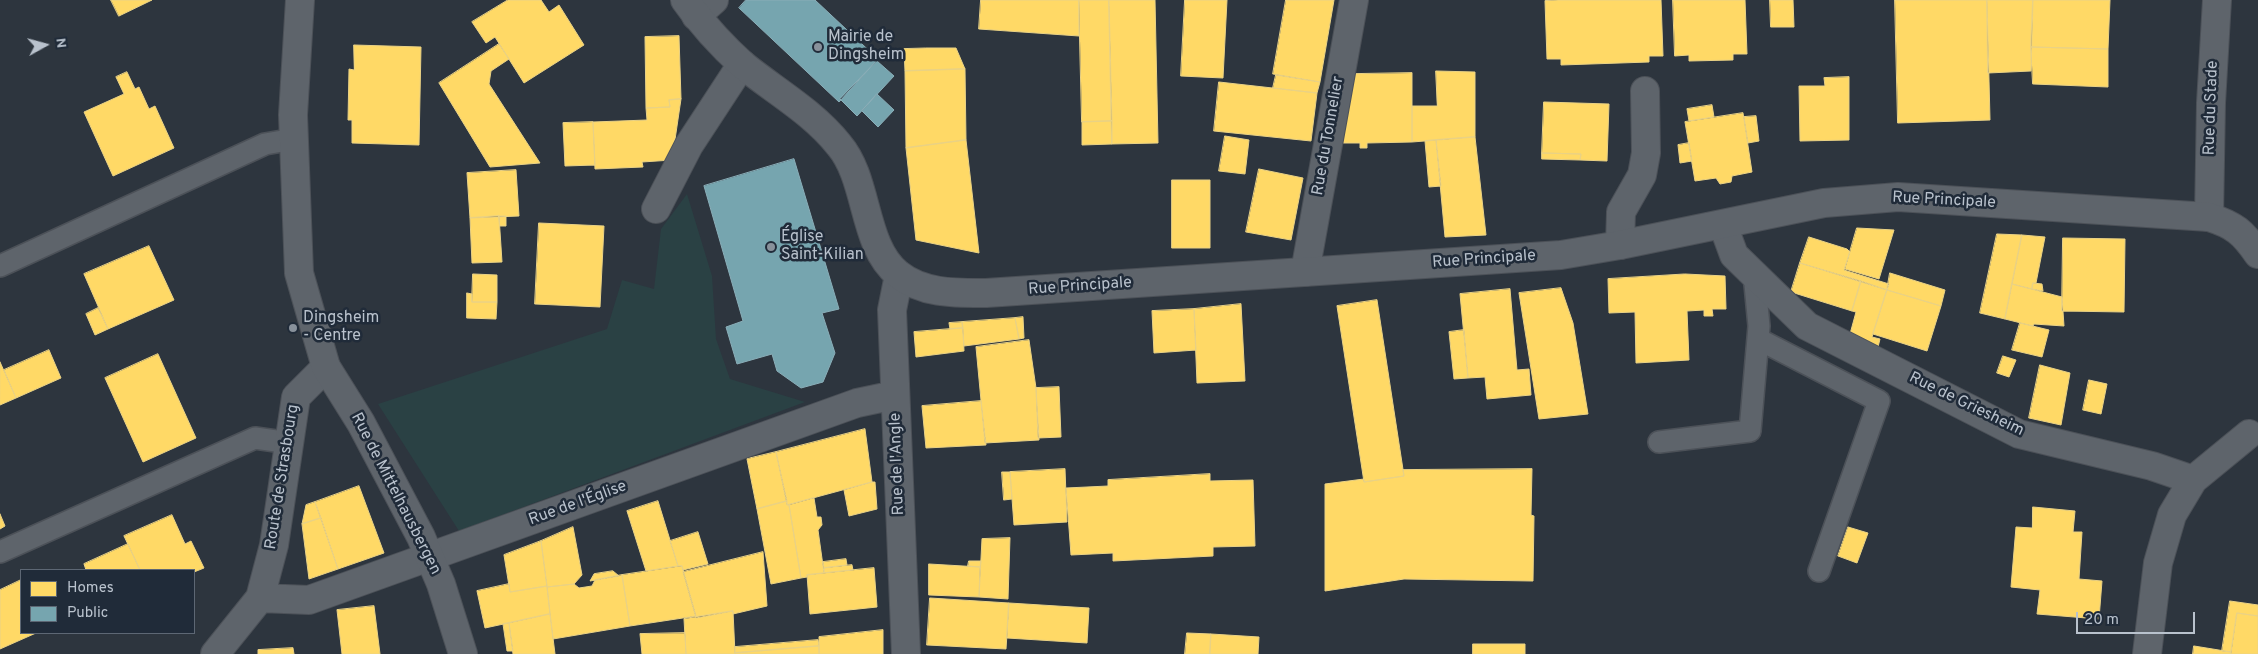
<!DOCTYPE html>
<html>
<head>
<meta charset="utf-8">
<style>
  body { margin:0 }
  #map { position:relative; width:2258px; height:654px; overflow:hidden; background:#2d353e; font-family:Overpass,sans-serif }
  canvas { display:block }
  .legend { position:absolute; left:20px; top:569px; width:175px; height:65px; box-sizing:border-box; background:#202b39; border:1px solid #5d6774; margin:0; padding:6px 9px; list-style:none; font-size:15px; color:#b9c2cd }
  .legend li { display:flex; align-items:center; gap:10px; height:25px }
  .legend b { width:25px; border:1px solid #5d6774 }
  .north { position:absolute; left:20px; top:20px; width:50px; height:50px; -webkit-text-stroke:4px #202b39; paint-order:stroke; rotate:83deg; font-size:14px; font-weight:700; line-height:20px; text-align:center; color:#b9c2cd }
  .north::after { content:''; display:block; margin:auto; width:18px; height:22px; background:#b9c2cd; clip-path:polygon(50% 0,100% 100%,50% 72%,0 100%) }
  .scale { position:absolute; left:2076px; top:612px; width:119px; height:22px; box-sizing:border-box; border:2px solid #b9c2cd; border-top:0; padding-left:6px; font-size:15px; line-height:18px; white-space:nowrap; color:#b9c2cd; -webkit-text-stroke:4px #202b39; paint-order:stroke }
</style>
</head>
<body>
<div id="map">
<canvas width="2258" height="654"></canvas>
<ul class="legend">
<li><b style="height:14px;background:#ffd966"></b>Homes</li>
<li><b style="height:14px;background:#76a5af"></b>Public</li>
</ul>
<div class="north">N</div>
<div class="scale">20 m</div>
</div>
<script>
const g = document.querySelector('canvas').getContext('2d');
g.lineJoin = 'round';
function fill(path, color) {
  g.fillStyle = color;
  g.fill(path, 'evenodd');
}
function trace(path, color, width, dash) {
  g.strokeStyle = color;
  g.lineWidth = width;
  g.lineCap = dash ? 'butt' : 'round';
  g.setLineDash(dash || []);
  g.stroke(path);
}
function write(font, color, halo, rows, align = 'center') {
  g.font = font + ' Overpass,sans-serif';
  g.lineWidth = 5;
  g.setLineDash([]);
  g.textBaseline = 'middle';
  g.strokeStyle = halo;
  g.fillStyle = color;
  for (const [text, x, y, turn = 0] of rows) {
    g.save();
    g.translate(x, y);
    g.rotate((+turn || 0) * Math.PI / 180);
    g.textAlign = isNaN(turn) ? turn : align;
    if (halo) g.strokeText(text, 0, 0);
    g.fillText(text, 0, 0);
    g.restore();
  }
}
const green = new Path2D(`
  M687 194 712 276 716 339 730 379 805 402 459 531 378 404 607 329 622 280 654 289 661 229Z`);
const homes = new Path2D(`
  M111 0H152L119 16Z
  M508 0H541L549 12 559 5 584 45 524 83 495 37 486 43 472 22Z
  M981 0H1079V36L979 29Z
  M1079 0H1109L1112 121 1082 122Z
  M1109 0H1155L1158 143 1112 144Z
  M1185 0H1227L1223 78 1181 76Z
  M1286 0H1334L1320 82 1273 74Z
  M1558 0H1661L1663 56H1649V62L1561 65V59H1547L1545 1Z
  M1673 0H1745L1747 54H1733V60L1689 61V55L1675 56Z
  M1770 0H1793L1794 27H1771Z
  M1895 0H1987L1990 120 1898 123Z
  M1987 0H2033L2031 71 1988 73Z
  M2033 0H2110L2108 49 2031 47Z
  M679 36 681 99 669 100 670 107 646 108 645 37Z
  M499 44 509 59 491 71 489 84 540 163 490 167 439 83Z
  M354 45 421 47 419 145 352 143V120H348L349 69 354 70Z
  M2031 47 2108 49V87L2033 84Z
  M926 48H956L965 69 905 71 904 49Z
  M965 69 966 140 906 148 905 71Z
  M1436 71 1475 72V137L1412 142V106H1437Z
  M127 72 135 89 139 87 149 109 155 106 174 148 113 176 84 112 124 94 116 77Z
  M1412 73V142L1367 143V148H1360V143H1342L1355 74Z
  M1276 75 1320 82 1317 93 1273 88Z
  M1849 77V140L1800 141 1799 86H1825L1824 78Z
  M1219 82 1317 93 1311 141 1214 131Z
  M681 99 672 160 642 162 643 167 595 169 593 122 647 120 646 108 670 107 669 100Z
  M1544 102 1609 104 1607 161 1580 160 1581 154 1542 153Z
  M1712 105 1714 117 1689 121 1687 109Z
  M1743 113 1752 172 1732 176 1731 182 1720 184 1716 178 1695 181 1685 122Z
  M1756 116 1759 141 1748 143 1744 117Z
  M1112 121V144L1082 145V122Z
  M593 122 595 165 565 166 563 123Z
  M1225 136 1249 140 1245 174 1219 171Z
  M1475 137 1486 235 1445 237 1436 140Z
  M966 140 979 253 916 240 906 148Z
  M1436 140 1441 186 1429 187 1425 141Z
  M1689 143 1692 161 1680 163 1678 145Z
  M1542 153 1581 154 1580 160 1542 159Z
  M1259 169 1303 178 1291 240 1246 232Z
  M516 170 519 216 470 218 467 173Z
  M1172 180H1210V248H1172Z
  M499 216H506V226H500Z
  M499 216 502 262 472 263 470 218Z
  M539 223 604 226 600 307 535 304Z
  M1857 228 1894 230 1879 279 1845 269Z
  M1997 234 2022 235 2005 319 1980 313Z
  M2022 235 2045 237 2036 283H2033L2032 289 2012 284Z
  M1809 237 1847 249 1850 252 1844 270 1889 284 1887 290 1800 263Z
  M2063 238 2125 239 2124 312 2062 311Z
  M149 246 174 300 108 329 84 274Z
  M1800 263 1861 281 1852 311 1791 292Z
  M1890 273 1945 290 1941 306 1887 290Z
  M473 274 497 275V302H472Z
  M1685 274 1725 276 1726 309H1712L1713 316H1704V310L1687 311 1689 360 1636 363 1635 312 1609 313 1608 279Z
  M1861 281 1887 290 1872 337 1880 339 1878 347 1850 334 1856 312 1852 311Z
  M2033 283 2042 284 2043 291 2032 289Z
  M2012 284 2062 297 2064 326 2034 324 2033 326 2005 319Z
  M1561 288 1573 323 1588 414 1539 419 1519 293Z
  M1510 289 1517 370 1529 369 1531 395 1487 399 1485 377 1468 378 1460 294Z
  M1887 290 1941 306 1927 351 1873 334Z
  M467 293 472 294V302H497L496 319 467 318Z
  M1377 300 1404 476 1364 482 1337 306Z
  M1241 304 1245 381 1197 383 1194 309Z
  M98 308 108 329 95 335 86 314Z
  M1194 309 1196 350 1154 353 1152 311Z
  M1023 317 1024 338 1019 339 1015 318Z
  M1015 318 1019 339 964 346 962 322Z
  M962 322 963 328 950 329 949 323Z
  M2020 323 2049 330 2042 357 2012 350Z
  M963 328 964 351 916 357 914 332Z
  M1464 330 1468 378 1454 379 1449 332Z
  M1029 340 1036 388 1039 440 985 443 976 347Z
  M49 350 61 378 16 398 4 370Z
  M158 354 196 438 143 462 105 378Z
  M2003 356 2016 360 2009 377 1997 373Z
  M0 362 16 398 0 405Z
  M2040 365 2070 373 2061 425 2029 418Z
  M2089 380 2107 384 2101 414 2083 410Z
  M1059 387 1061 437 1038 438 1036 388Z
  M981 401 986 445 926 448 922 406Z
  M865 429 872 482 787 505 776 452Z
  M776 452 787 501 757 509 747 459Z
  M1065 469 1067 522 1014 525 1010 472Z
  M1532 469 1531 515 1534 516 1533 581 1404 579 1325 591V484L1364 479V482L1404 476 1403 470Z
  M1002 472H1010L1012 499 1004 500Z
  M1210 474V481L1253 480 1255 546 1213 547V556L1113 561V553L1071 555 1066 488 1108 486V480Z
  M872 482H875L877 509 849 516 844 490Z
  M359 486 384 553 338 569 315 502Z
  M814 498 817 517H821L822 525 818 530 824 573 807 575V577L801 578 789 505Z
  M658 501 678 566 646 571 627 511Z
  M787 501V505H789L801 578 771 584 757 509Z
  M315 502 321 518 302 524 306 505Z
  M2033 507 2075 511 2073 532H2082L2079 579 2102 581 2099 619 2037 614 2040 590 2011 587 2016 527 2032 528Z
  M0 514 5 526 0 529Z
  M172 515 185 544 191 541 204 568 194 572V570H140L124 536Z
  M321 518 338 569 309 579 302 524Z
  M573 527 582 575 574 584 547 587 541 541Z
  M1848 527 1868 533 1857 563 1838 556Z
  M698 532 708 564 683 570 682 566H678L670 541Z
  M1010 538 1008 599 979 597 982 539Z
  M541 541 547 586 510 592 504 555Z
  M128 544 140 570H86L84 564Z
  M763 552 767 606 733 614V611L696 618 683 572Z
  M846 559 847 565 824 568 823 562Z
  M969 561H981L980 567 968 566Z
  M929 564 980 567 979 597 929 595Z
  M852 565 853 570 824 573V568Z
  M682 566 696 616 630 626 622 575Z
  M874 568 877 607 810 614 807 575Z
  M613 571 619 576 590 581 594 574Z
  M622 575 630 626 553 639 547 587 574 584 579 588 592 586 595 580Z
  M21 580V633H36L0 649V590Z
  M509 584 510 592 547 586 550 614 485 628 477 591Z
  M930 598 1009 603 1006 649 927 645Z
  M2230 601 2258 605V616L2237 613 2231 652 2222 651Z
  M1009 603 1089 608 1087 643 1007 638Z
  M374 606 380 654H342L337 610Z
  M733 611 735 654H686L684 619Z
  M2237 613 2258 616V654H2231Z
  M550 614 555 654H513L509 623Z
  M509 623 513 651H507L503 624Z
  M883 630V654H819V637Z
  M685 633 686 654H642L640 634Z
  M1187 633 1211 634 1210 654H1185Z
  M1211 634 1259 637 1258 654H1210Z
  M818 640 819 646 735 653V647Z
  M1473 644H1525V654H1473Z
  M819 646V654H735V653Z
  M2194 646 2231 652V654H2193Z
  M293 648 294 654H258V650Z`);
const public = new Path2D(`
  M746 0H815L878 59 839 102 739 8Z
  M877 61 894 76 857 116 840 99Z
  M877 94 894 110 878 127 862 111Z
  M794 159 839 309 822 313 835 353 823 382 801 388 777 371 772 354 737 364 726 327 743 321 704 186Z`);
const service = new Path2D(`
  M0 266 265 144 294 139
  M1758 339 1879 401 1819 571
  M1659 442 1750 431 1759 326 1754 274
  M0 552 255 438 290 443`);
const minor = new Path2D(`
  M696 16 714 0
  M656 209 689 145 742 64
  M2209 217 2211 103 2217 0
  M1723 225 1734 255 1807 326 2019 434 2152 466 2193 480 2249 434
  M1620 245 1621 212 1642 175 1646 153 1645 91
  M1305 272 1354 0
  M899 275 892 310 906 654
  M260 598 309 600 857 403 895 395
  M215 654 260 598 274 545 296 397 326 367
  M2147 654 2158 563 2172 515 2193 480`);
const tertiary = new Path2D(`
  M300 0 293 115 299 273 326 367 361 423 421 537 441 584 463 654
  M685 0C701 23 722 46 743 65 775 91 813 112 839 145 869 180 862 245 898 274 923 294 956 293 986 293L1561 255 1620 245 1824 203 1898 197 2209 217C2234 225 2243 232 2258 254`);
const markers = [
  [818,47,5,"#88919b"],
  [771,247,5,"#88919b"],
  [293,328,5,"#88919b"]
];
const poiNames = [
  ["Mairie de",828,38],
  ["Dingsheim",828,56],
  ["Église",781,238],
  ["Saint-Kilian",781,256],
  ["Dingsheim",303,319],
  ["- Centre",303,337]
];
const streetNames = [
  ["Rue du Stade",2212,108,-88],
  ["Rue du Tonnelier",1329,136,-80],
  ["Rue Principale",1944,201,3],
  ["Rue Principale",1484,260,-4],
  ["Rue Principale",1080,287,-4],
  ["Rue de Griesheim",1966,405,26],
  ["Rue de l'Angle",898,464,-92],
  ["Route de Strasbourg",283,477,-81],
  ["Rue de Mittelhausbergen",395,494,63],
  ["Rue de l'Église",578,504,-20]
];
fill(green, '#2a4144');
fill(homes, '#ffd966');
trace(homes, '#ead285', 1);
fill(public, '#76a5af');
trace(public, '#8aaeb8', 1);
trace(service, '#4c5158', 24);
trace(minor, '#4c5158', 30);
trace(tertiary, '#4c5158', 30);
trace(service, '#5e646b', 21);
trace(minor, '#5e646b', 28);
trace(tertiary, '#5e646b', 28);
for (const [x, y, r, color] of markers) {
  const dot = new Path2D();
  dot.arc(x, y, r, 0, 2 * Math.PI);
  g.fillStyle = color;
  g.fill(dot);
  trace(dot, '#202b39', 2);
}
write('16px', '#b9c2cd', '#202b39', poiNames, 'left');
write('16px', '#b9c2cd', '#202b39', streetNames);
</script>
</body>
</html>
